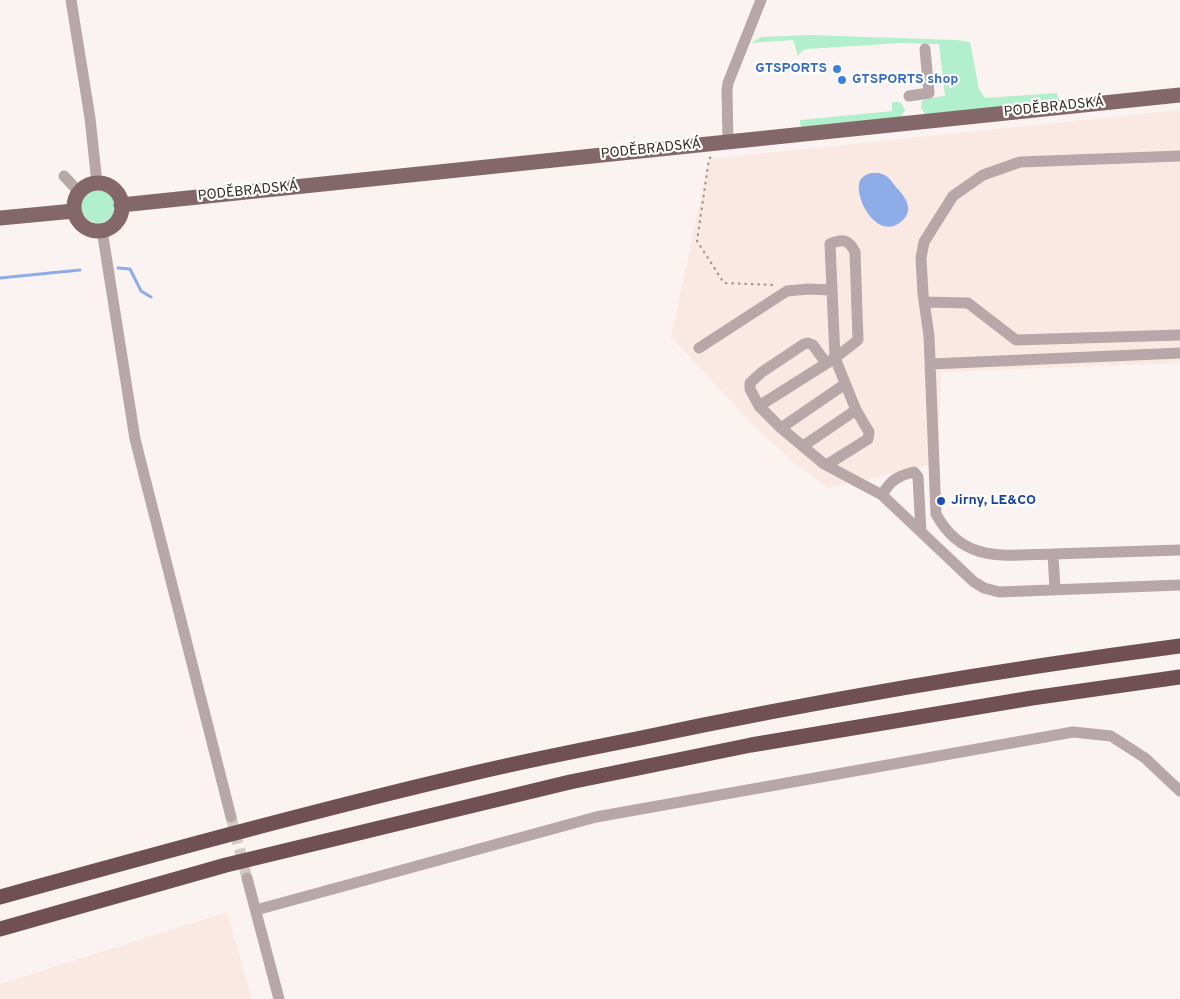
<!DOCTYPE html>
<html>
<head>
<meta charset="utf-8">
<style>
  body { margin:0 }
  canvas { display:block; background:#fbf3f1 }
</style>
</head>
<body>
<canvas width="1180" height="999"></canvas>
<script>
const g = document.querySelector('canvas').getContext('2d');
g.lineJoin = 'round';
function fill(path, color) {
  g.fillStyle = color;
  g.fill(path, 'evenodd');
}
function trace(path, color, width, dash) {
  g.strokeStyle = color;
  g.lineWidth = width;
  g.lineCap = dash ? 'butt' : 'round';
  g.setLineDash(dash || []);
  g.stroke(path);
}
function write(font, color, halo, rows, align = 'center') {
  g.font = font + ' Overpass,sans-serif';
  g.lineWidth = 4.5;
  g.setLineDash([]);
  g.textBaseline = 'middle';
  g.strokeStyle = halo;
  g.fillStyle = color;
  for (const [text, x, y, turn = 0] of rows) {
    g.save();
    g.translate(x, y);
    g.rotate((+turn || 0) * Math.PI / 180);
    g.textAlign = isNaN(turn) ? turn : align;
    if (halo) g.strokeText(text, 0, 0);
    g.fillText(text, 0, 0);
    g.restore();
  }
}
const built = new Path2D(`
  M1180 110V363L941 372 938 463 828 488 794 463 755 427 671 337 709 159Z
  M227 912 252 999H0V984Z`);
const green = new Path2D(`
  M810 35 956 40 970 42 979 89 985 98 1057 93 1059 101 926 115 921 108 922 101 928 98 945 96 939 44 900 43 807 49 802 51 798 56 793 40 751 43 761 37Z
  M892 102H898L901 103 905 110 901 117 801 128 800 120 892 111Z
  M81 206a17 17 0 1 1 34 0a17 17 0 1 1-34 0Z`);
const water = new Path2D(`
  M871 173C875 173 879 172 882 174 889 176 892 182 896 187 905 197 915 209 902 221 876 244 851 192 861 179 863 176 867 174 871 173Z`);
const stream = new Path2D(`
  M118 268 130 269 141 291 151 297
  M0 278 80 270`);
const minorTunnel = new Path2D(`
  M231 817 247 878`);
const path = new Path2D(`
  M711 157 709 159 697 241 724 283 776 285`);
const minor = new Path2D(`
  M71 0 90 118 97 183
  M909 96 929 93 925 49
  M728 142 727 90 728 83 761 0
  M64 176 79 192
  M102 230 135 439 231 817
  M924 302 968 303 1016 340 1180 335
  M699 348 787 291 808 289 831 290
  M931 364 1180 353
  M759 406 750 389V383L762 372 804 344 808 343 813 345 826 363
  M781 428 824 464H828L868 439 869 432 856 410 835 358 830 244C843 238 849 240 855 252L858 340 835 358 759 406 781 428 845 384
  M803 446 856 410
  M824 464 882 495 974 582 984 588 999 592 1180 585
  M882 495C890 481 897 476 914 472L918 477 921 532
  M1053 554C1005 555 963 564 936 514L929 336 923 294 921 258 924 242 953 196 983 175 1020 162 1180 156
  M1055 590 1053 554 1180 550
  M247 878 279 999
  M256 910 596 817 1073 732 1111 736 1145 758 1180 791`);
const major = new Path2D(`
  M74 207a24 24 0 1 1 48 0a24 24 0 1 1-48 0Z
  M121 205 1180 95
  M0 218 74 211`);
const highway = new Path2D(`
  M0 897C156 854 312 811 470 774 525 761 580 750 636 739 816 701 998 670 1180 646
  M0 929 226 865 570 782 751 745 1032 698 1180 677`);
const markers = [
  [837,69,5,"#3f7fe0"],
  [842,80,5,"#3f7fe0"],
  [941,501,5,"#1a4fb4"]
];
const shopNames = [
  ["GTSPORTS",827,69],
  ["GTSPORTS shop",852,80,"left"]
];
const streetNames = [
  ["PODĚBRADSKÁ",1054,108,-6],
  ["PODĚBRADSKÁ",651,150,-6],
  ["PODĚBRADSKÁ",248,192,-6]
];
const transitNames = [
  ["Jirny, LE&CO",951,501]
];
fill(built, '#fae9e2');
fill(green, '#b2efcc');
fill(water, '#8eade8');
trace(stream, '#8eade8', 3);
trace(minorTunnel, '#d3cac7', 11, [11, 5.5]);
trace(path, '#9b918d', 2, [2.5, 4]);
trace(minor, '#b8a7a9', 11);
trace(major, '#83676b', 15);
trace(highway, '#705055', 15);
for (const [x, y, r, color] of markers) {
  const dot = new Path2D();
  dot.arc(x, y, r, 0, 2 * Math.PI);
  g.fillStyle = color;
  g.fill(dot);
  trace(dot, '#fff', 2);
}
write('bold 14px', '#366cbe', '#fff', shopNames, 'right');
write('14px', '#332621', '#fff', streetNames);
write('bold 14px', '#164399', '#fff', transitNames, 'left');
</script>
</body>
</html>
